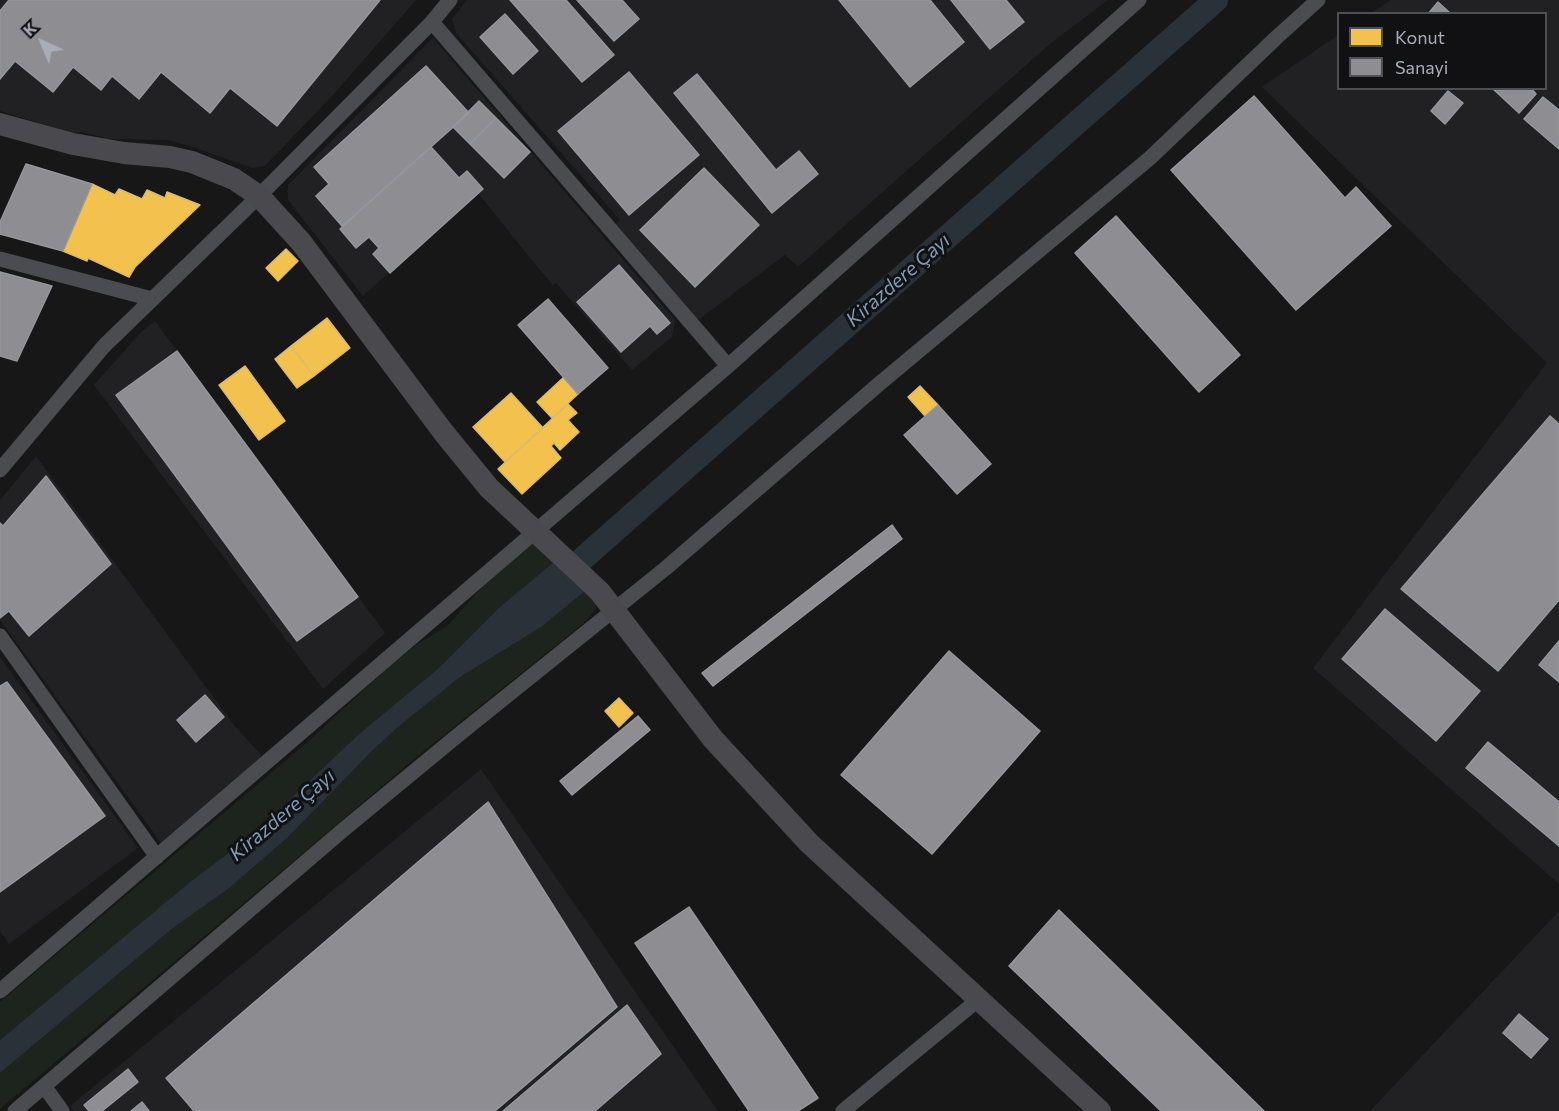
<!DOCTYPE html>
<html>
<head>
<meta charset="utf-8">
<style>
  body { margin:0 }
  #map { position:relative; width:1559px; height:1111px; overflow:hidden; background:#171717; font-family:Commissioner,sans-serif }
  canvas { display:block }
  .legend { position:absolute; left:1337px; top:12px; width:210px; height:78px; box-sizing:border-box; background:#111113; border:2px solid #4d4f55; margin:0; padding:8px 10px; list-style:none; font-size:18px; color:#a8adb8 }
  .legend li { display:flex; align-items:center; gap:12px; height:30px }
  .legend b { width:30px; border:2px solid #4d4f55 }
  .north { position:absolute; left:12px; top:12px; width:60px; height:60px; -webkit-text-stroke:4px #111113; paint-order:stroke; rotate:316deg; font-size:16px; font-weight:700; line-height:24px; text-align:center; color:#a8adb8 }
  .north::after { content:''; display:block; margin:auto; width:21px; height:27px; background:#a8adb8; clip-path:polygon(50% 0,100% 100%,50% 72%,0 100%) }
</style>
</head>
<body>
<div id="map">
<canvas width="1559" height="1111"></canvas>
<ul class="legend">
<li><b style="height:16px;background:#f2c14e"></b>Konut</li>
<li><b style="height:16px;background:#8d8d92"></b>Sanayi</li>
</ul>
<div class="north">K</div>
</div>
<script>
const g = document.querySelector('canvas').getContext('2d');
g.lineJoin = 'round';
function fill(path, color) {
  g.fillStyle = color;
  g.fill(path, 'evenodd');
}
function trace(path, color, width, dash) {
  g.strokeStyle = color;
  g.lineWidth = width;
  g.lineCap = dash ? 'butt' : 'round';
  g.setLineDash(dash || []);
  g.stroke(path);
}
function write(font, color, halo, rows, align = 'center') {
  g.font = font + ' Commissioner,sans-serif';
  g.lineWidth = 6;
  g.setLineDash([]);
  g.textBaseline = 'middle';
  g.strokeStyle = halo;
  g.fillStyle = color;
  for (const [text, x, y, turn = 0] of rows) {
    g.save();
    g.translate(x, y);
    g.rotate((+turn || 0) * Math.PI / 180);
    g.textAlign = isNaN(turn) ? turn : align;
    if (halo) g.strokeText(text, 0, 0);
    g.fillText(text, 0, 0);
    g.restore();
  }
}
const built = new Path2D(`
  M0 0H416L333 95 265 166 252 168 190 146 168 140 109 139 82 132 72 133 0 111Z
  M467 0H1108L1051 43 798 267 785 255 698 320 616 224 620 220 456 33 452 19Z
  M1391 0H1559V884L1313 668 1547 363 1262 87 1338 35V88H1546V14L1371 13Z
  M433 38 675 320 672 337 632 370 556 283 553 285 530 258 478 193 363 296 288 200V185Z
  M155 321 385 633 323 689 94 385 141 332Z
  M36 456 234 725 262 756 161 843 0 620V500Z
  M0 657 138 848 9 944 0 931Z
  M481 769 718 1111H74L70 1106Z
  M1559 911V1111H1370Z`);
const green = new Path2D(`
  M533 543 553 563 501 606 440 667 359 734 251 836 190 882 0 1040V1002L303 746 389 667 416 645 447 626 486 583Z
  M584 592 596 602V609L584 623 425 750 0 1109V1073L173 928 228 889 287 838 373 750 398 727 460 677 541 627Z`);
const water = new Path2D(`
  M553 563 584 592 541 627 460 677 398 727 373 750 287 838 228 889 173 928 0 1073V1040L190 882 251 836 359 734 440 667 501 606Z`);
const homes = new Path2D(`
  M92 184 115 195 119 189 142 199 147 190 165 198 167 192 200 205 135 267 129 277 88 258 87 261 63 251Z
  M286 249 298 261 278 281 266 268Z
  M327 318 350 348 314 376 291 346Z
  M291 346 314 376 297 388 275 359Z
  M245 366 285 421 259 440 219 385Z
  M564 377 578 394 552 418 537 402Z
  M920 386 938 405 925 416 908 397Z
  M511 393 543 428 505 462 473 427Z
  M568 404 577 413 568 420 579 432 560 450 554 443 551 446 561 458 522 494 498 469Z
  M619 698 633 713 619 727 605 711Z`);
const industry = new Path2D(`
  M9 0H380L277 126 230 88 210 113 161 72 139 99 112 76 101 90 73 67 53 92 15 61 0 79V11Z
  M510 0H566L614 55 582 82Z
  M577 0H622L639 19 614 41Z
  M839 0H930L964 42 910 87Z
  M951 0H1006L1024 22 990 49Z
  M1438 2 1451 14H1428Z
  M505 14 538 51 513 74 480 37Z
  M426 66 469 113 342 226 316 196 329 184 314 167Z
  M629 72 699 155 629 215 558 131Z
  M697 74 776 170 799 151 818 174 772 213 674 93Z
  M1492 88H1531L1536 94 1519 113Z
  M1448 91 1463 103 1445 124 1431 111Z
  M1254 96 1345 198 1356 187 1391 226 1296 310 1171 170Z
  M1543 97 1559 110V149L1524 119Z
  M479 101 496 118 470 144 453 127Z
  M496 118 530 152 504 178 470 144Z
  M431 147 459 178 467 171 483 189 390 273 373 254 379 248 369 237 356 248 340 229Z
  M26 164 92 184 63 251 0 234V222Z
  M704 168 759 225 695 287 640 230Z
  M1116 216 1240 355 1199 392 1075 253Z
  M619 265 670 323 657 334 650 326 621 352 577 302Z
  M0 272 52 286 17 361 0 356Z
  M548 299 608 368 578 394 518 325Z
  M177 351 358 597 297 641 116 395Z
  M938 405 991 464 957 494 904 435Z
  M1550 416 1559 424V600L1498 671 1401 589Z
  M46 476 111 564 29 636 9 611 0 618V523L3 526Z
  M892 525 902 539 713 686 702 673Z
  M1385 609 1480 691 1436 741 1342 659Z
  M1559 641V682L1539 665Z
  M949 651 1040 731 932 854 841 775Z
  M7 682 105 816 0 892V686Z
  M205 695 224 717 196 742 177 720Z
  M638 716 650 730 572 795 560 781Z
  M1488 742 1559 802V846L1466 768Z
  M488 802 617 1007 495 1111H194L166 1078Z
  M689 907 818 1098 798 1111H749L635 943Z
  M1059 910 1264 1111H1161L1009 966Z
  M627 1005 661 1054 595 1111H503Z
  M1519 1014 1548 1039 1531 1058 1503 1033Z
  M128 1069 138 1082 102 1111H89L84 1105Z
  M142 1102 149 1111H131Z`);
const river = new Path2D(`
  M580 561 1216 0`);
const street = new Path2D(`
  M432 22 728 366
  M0 259 152 299
  M0 470 104 346 259 196 432 22 450 0
  M0 636 157 857
  M0 991 728 366 1139 0
  M44 1086 62 1111
  M15 1111 343 830 457 736 666 568 879 384 1150 158 1277 37 1318 0
  M843 1111 979 999`);
const secondary = new Path2D(`
  M0 124 73 144 124 153 170 157 192 162 234 179 259 196 301 242 444 433 489 488 600 592 713 739 809 843 1100 1111`);
const waterNames = [
  ["Kirazdere Çayı",898,280,-41],
  ["Kirazdere Çayı",282,815,-40]
];
fill(built, '#212123');
fill(green, '#1d241e');
fill(water, '#2a3239');
fill(homes, '#f2c14e');
trace(homes, '#dcbb6e', 1.5);
fill(industry, '#8d8d92');
trace(industry, '#95979d', 1.5);
trace(river, '#2a3239', 24);
trace(street, '#4b4c50', 15);
trace(secondary, '#4a4a4e', 22);
write('italic 20px', '#7f9bb3', '#111113', waterNames);
</script>
</body>
</html>
